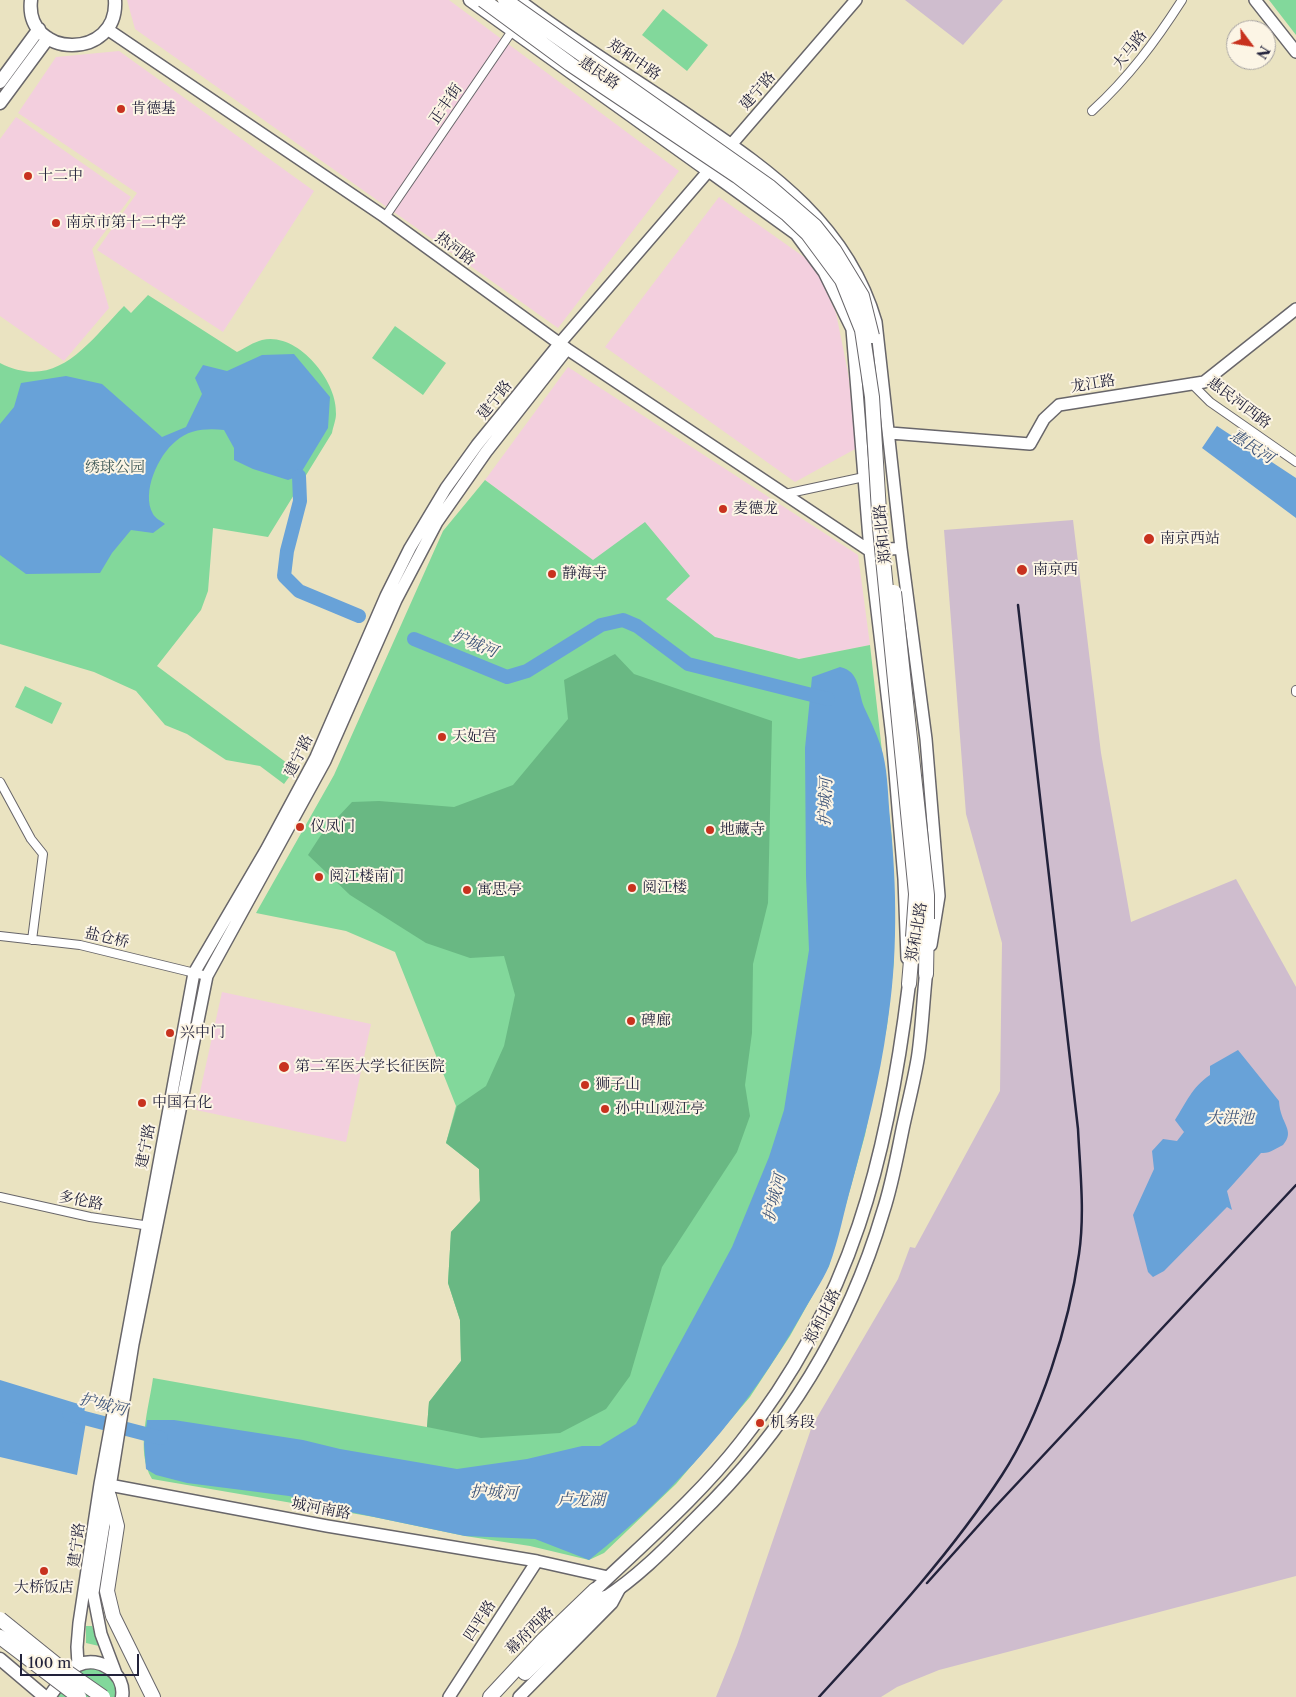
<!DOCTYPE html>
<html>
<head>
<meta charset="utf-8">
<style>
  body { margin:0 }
  #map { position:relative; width:1296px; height:1697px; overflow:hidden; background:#eae3c1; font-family:"Libre Caslon Text",serif }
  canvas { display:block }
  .north { position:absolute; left:1226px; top:20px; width:50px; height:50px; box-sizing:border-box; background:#fcf5e5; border:1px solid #a5a1a1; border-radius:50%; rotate:121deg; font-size:14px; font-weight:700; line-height:20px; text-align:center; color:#22223b }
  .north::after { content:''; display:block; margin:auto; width:18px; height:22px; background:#c8321e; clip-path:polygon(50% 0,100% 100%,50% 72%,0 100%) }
  .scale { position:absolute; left:20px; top:1654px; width:119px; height:22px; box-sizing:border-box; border:2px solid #22223b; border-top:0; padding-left:6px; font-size:15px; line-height:18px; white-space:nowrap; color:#22223b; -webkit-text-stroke:4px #fcf5e5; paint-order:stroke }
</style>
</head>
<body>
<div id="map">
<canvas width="1296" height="1697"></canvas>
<div class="north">N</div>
<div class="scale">100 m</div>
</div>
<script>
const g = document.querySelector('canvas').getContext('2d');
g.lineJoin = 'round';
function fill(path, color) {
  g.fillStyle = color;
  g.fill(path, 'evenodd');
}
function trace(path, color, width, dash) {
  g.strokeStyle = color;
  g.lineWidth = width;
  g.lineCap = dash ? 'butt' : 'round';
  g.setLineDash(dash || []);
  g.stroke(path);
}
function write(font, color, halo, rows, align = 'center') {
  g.font = font + ' "Libre Caslon Text","Noto Serif SC",serif';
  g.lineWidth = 4;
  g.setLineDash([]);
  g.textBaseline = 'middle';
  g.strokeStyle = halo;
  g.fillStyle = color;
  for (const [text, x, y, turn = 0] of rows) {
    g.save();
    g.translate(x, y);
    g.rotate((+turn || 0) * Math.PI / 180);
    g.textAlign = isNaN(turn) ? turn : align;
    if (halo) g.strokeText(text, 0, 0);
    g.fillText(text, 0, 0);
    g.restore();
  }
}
const built = new Path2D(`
  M127 0H449L679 171 558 328 135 29Z
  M119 51 314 191 223 332 97 250 137 193 18 113 56 57Z
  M16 117 131 197 92 249 109 308 64 361 0 316V139Z
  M719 197 814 264 836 313 848 373 857 448 795 482 605 347Z
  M568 367 858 555 870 645 799 659 715 637 665 599 593 560 485 480Z
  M222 992 371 1024 346 1142 196 1110Z`);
const industrial = new Path2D(`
  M905 0H1003L963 45Z
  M1073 520 1101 753 1131 922 1236 879 1296 987V1576L939 1670 897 1687 881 1697H716L737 1645 812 1426 898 1279 910 1247 915 1248 1000 1091 1002 943 966 814 944 530Z`);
const green = new Path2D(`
  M1269 0H1296V35Z
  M663 9 708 45 687 71 642 35Z
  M148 295 237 352C245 348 254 342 262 340 297 331 338 381 336 414 336 420 333 427 332 433L268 537 213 528 208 591 201 610 157 666 295 769 284 784 260 766 226 760 187 734 165 725 136 691 94 672 0 644V363C57 392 88 343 124 306L131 313Z
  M395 326 446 363 423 395 372 358Z
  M485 480 593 560 645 522 690 576 666 599 715 637 799 659 870 645 892 840 894 961 887 1026 865 1135 829 1266 790 1336 750 1397 676 1484 604 1553 589 1560 530 1546 465 1536 374 1517 152 1479C135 1451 149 1408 153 1378L427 1427 429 1402 461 1361 460 1320 448 1283 451 1232 480 1201 479 1169 446 1143 456 1106 395 952 346 931 256 913 334 775 443 531Z
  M25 686 62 703 52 724 15 707Z
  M86 1626H92L99 1646 86 1643Z
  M85 1668H99L113 1677 118 1697H56L72 1677Z`);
const forest = new Path2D(`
  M615 654 634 674 772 721 768 903 753 964 752 1033 745 1085 750 1116 737 1152 662 1267 630 1376 606 1409 560 1433 481 1438 427 1427 429 1402 461 1361 460 1320 448 1283 451 1232 480 1201 479 1169 446 1143 457 1106 486 1086 504 1046 515 995 504 956 470 958 426 943 350 895 308 855 321 835 352 802 379 801 454 807 513 785 568 719 564 680Z`);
const water = new Path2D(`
  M294 354 330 397 328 428 299 476 288 480 253 469 234 460V448L224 430C208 428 189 429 176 441 158 455 141 493 153 514 155 518 161 521 165 524L153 533 131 530 112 553 100 573 26 574 0 555V424L14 407 21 383 66 376 102 384 162 437 186 427 202 394 195 378 203 365 227 371 262 355Z
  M1217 426 1296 478V518L1202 448Z
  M840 667C860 671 858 692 864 707 871 722 879 738 883 754 888 775 888 798 890 819 897 887 898 958 887 1026 880 1078 866 1131 852 1183 844 1210 839 1240 829 1266 822 1282 811 1298 802 1314 748 1410 676 1492 589 1560L535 1539 465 1536 331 1508 289 1496 187 1483 156 1475 146 1469 144 1444 147 1420H174L303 1440 340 1449 457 1469 527 1459 582 1446H600L636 1424 732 1247 769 1157 784 1110 809 950 806 876 805 748 812 677Z
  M1238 1050 1279 1101C1280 1124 1296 1130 1283 1145 1276 1148 1270 1154 1261 1153L1227 1191 1232 1210 1227 1207 1164 1271 1153 1277 1148 1272 1133 1215 1154 1169 1152 1151 1163 1139 1177 1141 1184 1132 1175 1120C1186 1103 1192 1087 1210 1075V1066Z
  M0 1380 85 1406 84 1415 87 1416 77 1475 0 1457Z`);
const river = new Path2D(`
  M299 476 300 501 287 551 284 576 299 591 359 616
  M414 639 507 677 527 671 601 625 623 620 637 626 688 664 828 699
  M69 1414 161 1438`);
const street = new Path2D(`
  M1092 111C1129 77 1155 42 1182 0
  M385 217 514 28
  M1191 383 1210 402 1296 462
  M785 494 864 477 866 474
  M1296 690V692
  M0 782 31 839 43 854 32 940
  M0 936 80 945 207 976
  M0 1197 90 1217 150 1226`);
const secondary = new Path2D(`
  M519 0C574 42 637 80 694 119 774 173 848 226 876 322L901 548 926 739 939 896 931 945
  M1255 0 1296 52
  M107 29 385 217 567 349 870 551 901 548
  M710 172 796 234 824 272 852 329 870 551 892 737 904 879 907 958
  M890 433 1030 444 1044 419 1059 405 1204 382 1296 309
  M104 1484 327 1526 537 1561 608 1577
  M78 1665 77 1647 79 1623 100 1484 194 973 266 850 316 757 386 596 410 548 446 488 477 445 560 343 856 0
  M115 1671 101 1634 93 1593 133 1344 207 976 325 761 396 600 437 522 486 452 567 349
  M449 1697 537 1561
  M519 1697 612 1603 620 1588`);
const primary = new Path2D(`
  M31 0C24 59 119 61 115 0
  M470 0 710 172
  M0 82 39 29
  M0 103 48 38
  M595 1590C645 1542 698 1497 741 1442 852 1303 888 1156 909 984
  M605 1598C638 1577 668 1546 696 1518 784 1433 848 1330 883 1212 892 1185 897 1156 903 1127 908 1104 914 1081 918 1057 922 1030 923 1002 926 974
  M0 1659 45 1697
  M49 1697C57 1687 66 1670 78 1665 100 1655 126 1674 122 1697`);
const highway = new Path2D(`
  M926 974 927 919
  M909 984 913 937
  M109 1496 117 1526 107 1591 113 1616 153 1697
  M525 1673 605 1598
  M490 1697 543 1640 595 1590`);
const rail = new Path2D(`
  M927 1583 995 1507 1296 1185
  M819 1697C883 1627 950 1555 1002 1475 1041 1415 1069 1325 1079 1254 1085 1213 1080 1170 1078 1129L1018 605`);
const highwayBridge = new Path2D(`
  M483 0 570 64 737 176 787 214 808 234 842 280 862 330 872 397 880 528 916 894 913 937
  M505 0 770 187 815 226 834 250 862 296 872 336
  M894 592 927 895V919
  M0 1619 57 1665 103 1697
  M0 1637 79 1697`);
const markers = [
  [121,109,5,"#c8321e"],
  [28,176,5,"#c8321e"],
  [56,223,5,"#c8321e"],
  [723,509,5,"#c8321e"],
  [1149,539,6,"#c8321e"],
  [1022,570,6,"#c8321e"],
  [552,574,5,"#c8321e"],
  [442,737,5,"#c8321e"],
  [300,827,5,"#c8321e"],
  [710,830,5,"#c8321e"],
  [319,877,5,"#c8321e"],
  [632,888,5,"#c8321e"],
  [467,890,5,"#c8321e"],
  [631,1021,5,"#c8321e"],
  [170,1033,5,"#c8321e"],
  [284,1067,6,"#c8321e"],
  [585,1085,5,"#c8321e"],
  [142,1103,5,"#c8321e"],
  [605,1109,5,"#c8321e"],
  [760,1423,5,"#c8321e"],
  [44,1571,5,"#c8321e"]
];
const streetNames = [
  ["大马路",1130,50,-52],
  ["郑和中路",634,60,34],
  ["惠民路",599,73,35],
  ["建宁路",758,91,-49],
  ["正丰街",446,104,-55],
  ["热河路",455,249,36],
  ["龙江路",1093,384,-9],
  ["建宁路",495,400,-51],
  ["惠民河西路",1239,403,37],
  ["郑和北路",883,534,-96],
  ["建宁路",299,756,-64],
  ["郑和北路",917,932,-80],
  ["盐仓桥",107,938,13],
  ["建宁路",146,1146,-79],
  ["多伦路",81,1201,11],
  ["郑和北路",823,1317,-63],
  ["城河南路",321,1509,11],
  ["建宁路",77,1545,-82],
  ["四平路",480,1621,-57],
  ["幕府西路",530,1631,-45]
];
const poiNames = [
  ["肯德基",131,109],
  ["十二中",38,176],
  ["南京市第十二中学",66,223],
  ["麦德龙",733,509],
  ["南京西站",1160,539],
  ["南京西",1033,570],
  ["静海寺",562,574],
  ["天妃宫",452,737],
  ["仪凤门",310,827],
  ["地藏寺",720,830],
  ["阅江楼南门",329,877],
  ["阅江楼",642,888],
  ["寓思亭",477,890],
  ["碑廊",641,1021],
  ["兴中门",180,1033],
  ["第二军医大学长征医院",295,1067],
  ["狮子山",595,1085],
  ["中国石化",152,1103],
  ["孙中山观江亭",615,1109],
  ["机务段",770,1423],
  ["大桥饭店",44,1588,"center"]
];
const parkNames = [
  ["绣球公园",115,468]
];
const waterNames = [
  ["惠民河",1252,447,33],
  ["护城河",474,644,22],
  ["护城河",826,802,-88],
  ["大洪池",1230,1118],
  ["护城河",775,1198,-76],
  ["护城河",103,1405,14],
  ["护城河",494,1493,2],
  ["卢龙湖",581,1500]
];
fill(built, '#f3cfde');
fill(industrial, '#cfbdce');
fill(green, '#82d89b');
fill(forest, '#69b883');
fill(water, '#68a2d8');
trace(river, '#68a2d8', 14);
trace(street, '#68666a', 10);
trace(secondary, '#68666a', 14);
trace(primary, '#68666a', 15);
trace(highway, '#68666a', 16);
trace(street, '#fff', 8);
trace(secondary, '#fff', 11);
trace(primary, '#fff', 12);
trace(highway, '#fff', 14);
trace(rail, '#22223b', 2.5);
trace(highwayBridge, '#68666a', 16, []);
trace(highwayBridge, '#fff', 14);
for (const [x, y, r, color] of markers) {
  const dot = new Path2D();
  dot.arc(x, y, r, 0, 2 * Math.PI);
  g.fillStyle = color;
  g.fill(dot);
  trace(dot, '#fcf5e5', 2);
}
write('15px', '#22223b', '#fcf5e5', streetNames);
write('15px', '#22223b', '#fcf5e5', poiNames, 'left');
write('15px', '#3f5958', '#fcf5e5', parkNames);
write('italic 16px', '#3e557a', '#fcf5e5', waterNames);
</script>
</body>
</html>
